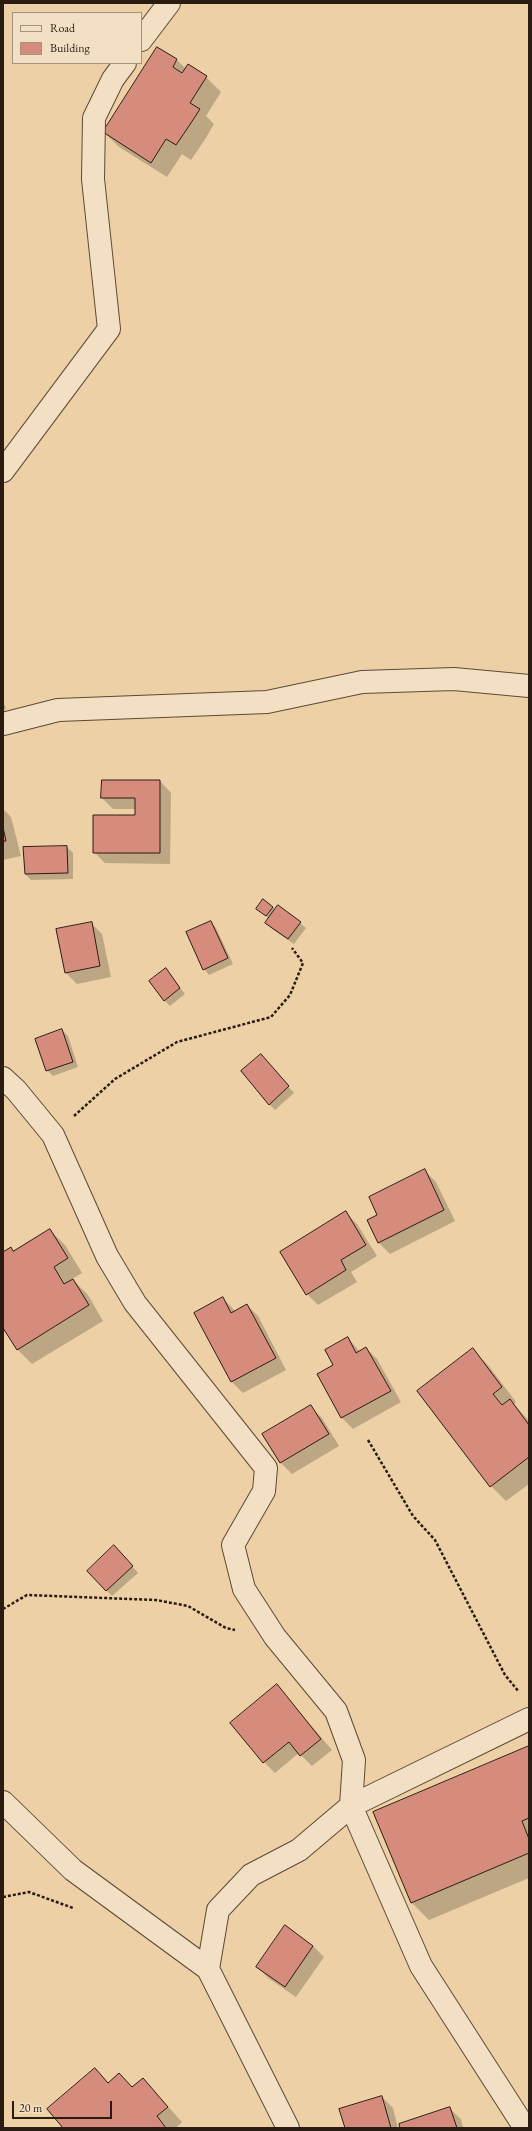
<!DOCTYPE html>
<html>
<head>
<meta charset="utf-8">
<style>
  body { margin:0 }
  #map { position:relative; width:532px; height:2131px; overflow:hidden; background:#edd0a5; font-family:"EB Garamond",serif }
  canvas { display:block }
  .frame { position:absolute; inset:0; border:4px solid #2b1c13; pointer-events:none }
  .legend { position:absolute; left:12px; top:12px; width:130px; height:52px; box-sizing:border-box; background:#f3e0c4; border:1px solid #a3927d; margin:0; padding:5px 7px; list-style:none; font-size:12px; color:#2b1c13 }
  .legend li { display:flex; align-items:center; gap:8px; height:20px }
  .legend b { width:20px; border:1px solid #a3927d }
  .scale { position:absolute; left:12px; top:2101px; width:100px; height:18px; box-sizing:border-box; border:2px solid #2b1c13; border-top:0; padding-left:5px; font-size:12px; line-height:14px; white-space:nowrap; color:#2b1c13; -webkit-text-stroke:3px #f3e0c4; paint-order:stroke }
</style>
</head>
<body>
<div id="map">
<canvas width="532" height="2131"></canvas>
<div class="frame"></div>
<ul class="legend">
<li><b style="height:5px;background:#f3e0c4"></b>Road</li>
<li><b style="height:11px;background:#d68c7c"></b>Building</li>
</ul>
<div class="scale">20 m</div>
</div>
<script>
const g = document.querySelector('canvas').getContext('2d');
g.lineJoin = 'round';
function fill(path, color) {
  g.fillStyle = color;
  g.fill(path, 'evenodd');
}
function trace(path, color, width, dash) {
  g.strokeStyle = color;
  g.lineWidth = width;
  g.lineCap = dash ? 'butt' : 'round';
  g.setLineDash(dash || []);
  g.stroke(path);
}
const shadow = new Path2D(`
  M157 48 177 60 186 69 206 77 221 92 206 116 214 124 204 141 191 160 182 154 167 177 119 147 104 132Z
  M3 701 6 709 3 710Z
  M160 781 171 793 170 864 105 863 94 852 136 816V809H113L102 798Z
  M3 809 11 817 21 856 3 860Z
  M67 847 73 853V879L31 880 25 874Z
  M272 907 300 923 306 928 294 944 272 929 266 923 269 919 258 909Z
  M211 922 216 928 233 964 209 975 204 969Z
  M91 923 102 934 111 977 77 984 66 973Z
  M166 970 185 994 170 1006 164 1000Z
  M62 1030 68 1036 78 1067 53 1076 47 1070Z
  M261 1055 294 1093 275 1110 269 1104Z
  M425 1171 436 1182 455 1221 390 1254 379 1243 368 1220 379 1215Z
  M346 1213 357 1224 377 1256 351 1272 357 1282 318 1305 307 1294Z
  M50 1230 65 1245 82 1273 72 1279 88 1295 103 1321 32 1364 17 1349 3 1326V1253L11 1248 14 1251Z
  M223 1298 235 1311 247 1305 258 1316 286 1370 243 1393 232 1382 196 1313Z
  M348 1338 360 1352 366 1348 377 1359 401 1402 353 1429 342 1418 334 1365Z
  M473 1350 488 1365 516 1402 514 1404 529 1421V1484L506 1501 491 1486 418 1391Z
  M311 1407 322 1418 339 1446 292 1474 281 1463 264 1435Z
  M120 1552 138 1573 112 1596 88 1571Z
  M277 1686 332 1750 312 1766 299 1753 275 1773 264 1762Z
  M529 1747V1878L429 1920 412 1903 374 1812Z
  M313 1946 324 1957 296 1997 268 1978 257 1966Z
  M94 2069 108 2083 133 2088 143 2079 182 2122 176 2128H65Z
  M382 2097 393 2108 398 2128H346Z
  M449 2108 461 2119 463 2128H401Z`);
const building = new Path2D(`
  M157 47 177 59 173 67 182 73 188 64 207 76 190 103 200 109 189 126 176 145 166 139 151 163 103 132Z
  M102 780H160V853H93V815H135V798H101Z
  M3 827 6 841H3Z
  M67 846 68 873 25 874 23 847Z
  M263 899 273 907 266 916 256 909Z
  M278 905 301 922 288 939 265 923Z
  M211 921 228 958 203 970 186 932Z
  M92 922 100 966 65 973 56 929Z
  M166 968 180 988 164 1001 149 981Z
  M62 1029 73 1062 46 1071 35 1039Z
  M261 1054 289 1086 269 1105 241 1071Z
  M425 1169 444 1210 378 1243 367 1220 377 1215 369 1197Z
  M346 1211 366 1245 341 1260 346 1270 306 1295 280 1252Z
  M50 1229 68 1258 54 1267 64 1284 73 1279 89 1305 17 1350 3 1328V1252L11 1247 13 1251Z
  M223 1297 231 1313 247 1304 276 1358 231 1382 194 1313Z
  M348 1337 356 1353 366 1347 391 1391 341 1418 317 1374 333 1365 325 1350Z
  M473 1348 502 1387 493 1394 502 1405 510 1399 529 1425V1457L490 1487 417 1391Z
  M311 1405 329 1434 280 1463 262 1434Z
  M114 1545 133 1566 106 1591 87 1571Z
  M277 1684 321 1739 300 1756 289 1742 263 1763 230 1723Z
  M529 1746V1818L522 1821 529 1839V1853L411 1903 373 1812Z
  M285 1925 313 1946 285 1987 256 1967Z
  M95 2068 108 2083 119 2073 132 2087 143 2078 168 2107 157 2116 166 2128H63L47 2109Z
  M382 2096 391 2128H345L339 2109Z
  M450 2107 457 2128H400L399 2124Z`);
const path = new Path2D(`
  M74 1116 115 1079 177 1042 271 1017 290 995 303 963 292 948
  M368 1440 413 1516 435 1540 505 1675 519 1692
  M3 1609 27 1595 156 1600 188 1606 226 1628 235 1630
  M3 1897 29 1892 73 1908`);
const minor = new Path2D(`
  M141 40 169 3
  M3 471 109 329 93 179 94 118 113 79 125 63
  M3 724 58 710 267 702 362 682 454 679 529 686
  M3 1078 16 1090 53 1135 107 1256 135 1303 266 1468 264 1491 233 1545 244 1589 275 1637 336 1711 354 1760 351 1806 421 1966 525 2128
  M3 1802 73 1870 208 1969
  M288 2128 208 1969 218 1910 251 1875 299 1850 351 1806 529 1719`);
fill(shadow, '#0003');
fill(building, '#d68c7c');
trace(building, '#2b1c13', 1);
trace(minor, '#5c4938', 24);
trace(path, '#2b1c13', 2.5, [3, 2]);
trace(minor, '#f3e0c4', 22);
</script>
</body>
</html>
